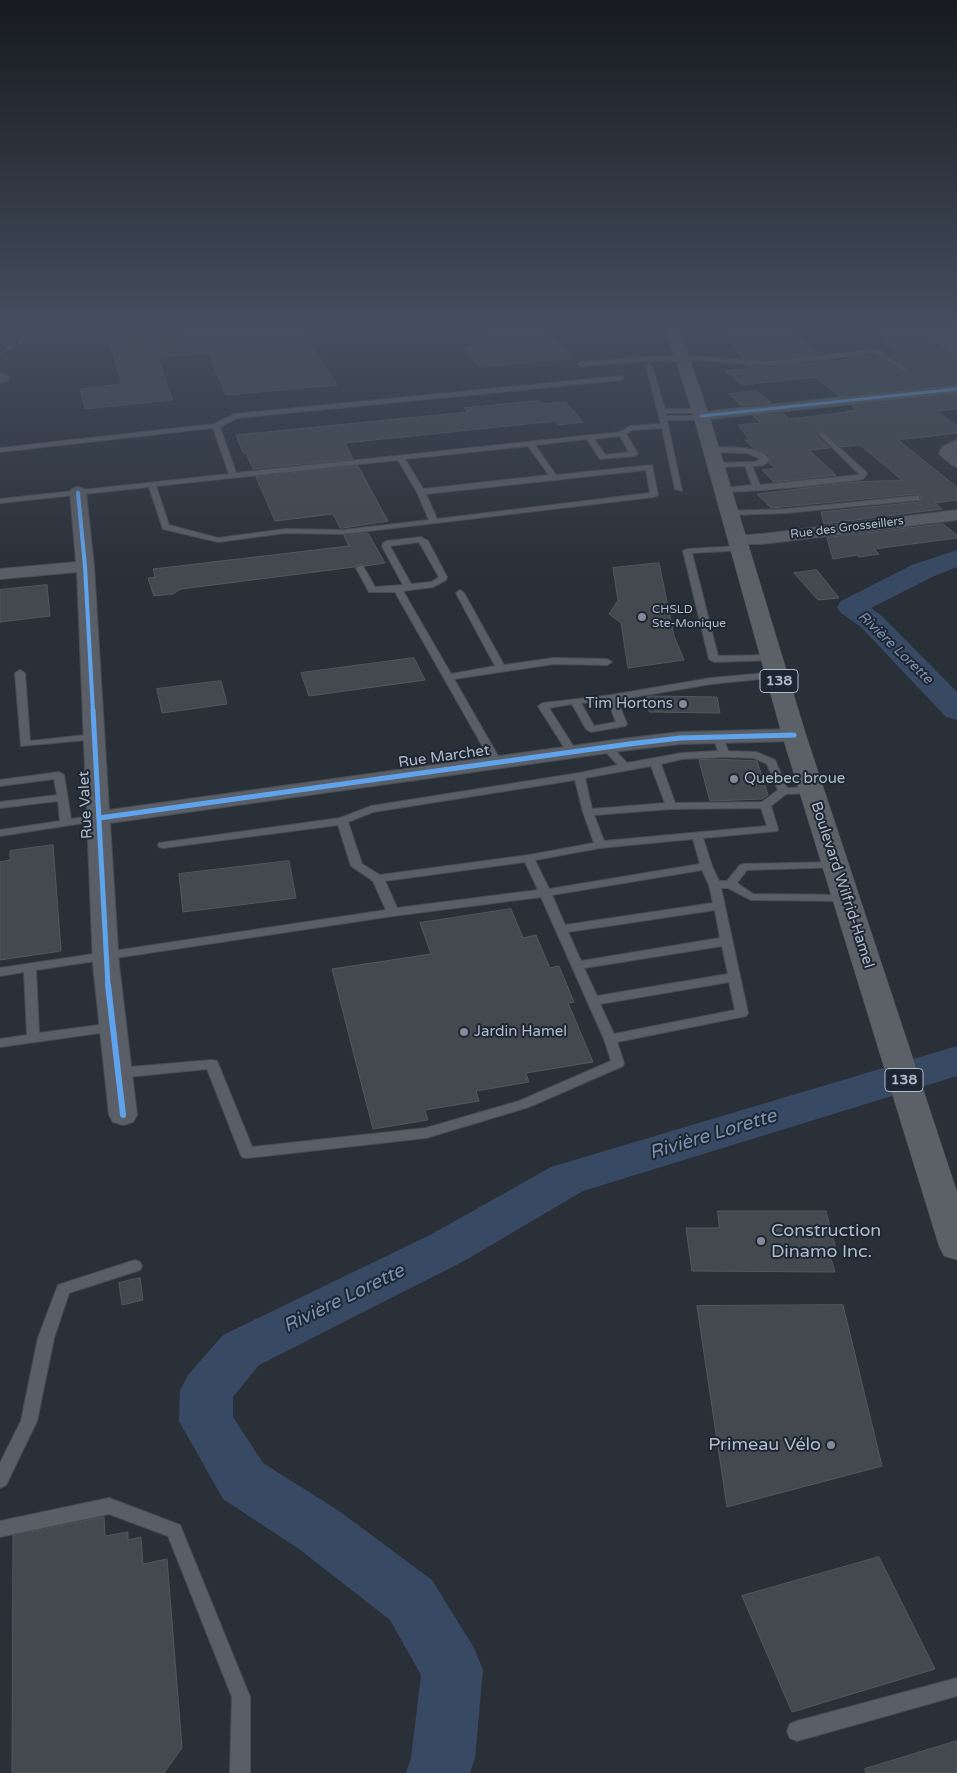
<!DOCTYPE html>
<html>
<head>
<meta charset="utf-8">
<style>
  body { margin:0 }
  canvas { display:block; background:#2a3038 }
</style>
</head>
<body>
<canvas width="957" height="1773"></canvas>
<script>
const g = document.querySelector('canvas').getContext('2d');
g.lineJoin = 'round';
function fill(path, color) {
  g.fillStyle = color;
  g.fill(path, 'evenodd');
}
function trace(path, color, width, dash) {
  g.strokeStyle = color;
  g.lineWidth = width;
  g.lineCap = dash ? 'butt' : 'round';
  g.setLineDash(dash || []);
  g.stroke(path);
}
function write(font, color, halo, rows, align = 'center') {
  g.font = font + ' "Varela Round",sans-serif';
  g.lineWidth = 4;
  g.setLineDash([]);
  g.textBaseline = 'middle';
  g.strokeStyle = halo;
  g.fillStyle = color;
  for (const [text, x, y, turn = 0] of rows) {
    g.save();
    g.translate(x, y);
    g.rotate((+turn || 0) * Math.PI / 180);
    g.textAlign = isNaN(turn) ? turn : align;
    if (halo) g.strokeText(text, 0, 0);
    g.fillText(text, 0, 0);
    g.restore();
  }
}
const river = new Path2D(`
  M957 550V567L932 577 871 608 882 616 957 692V720L946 717 862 628 841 613 837 607 841 601 912 565Z
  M957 1046V1076L583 1191 464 1261 259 1365 233 1397V1417L263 1463 339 1511 432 1580 474 1648 483 1670 475 1758 470 1773H406L411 1758 421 1675 390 1620 299 1549 223 1499 179 1421 180 1391 188 1375 223 1335 430 1235 551 1167Z`);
const building = new Path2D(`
  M174 323H298L337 385 226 395 208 353 157 357 173 400 85 409 80 389 122 384 110 343 180 337Z
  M479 323H542L573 358 479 367 464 348 472 347 465 338 479 337 475 332 485 331Z
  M876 323H901L904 328 957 357V383L839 396 816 377 742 385 726 371 751 368 749 366 766 368 878 356 903 373 911 371 910 368 890 355 901 354 881 341 890 340 872 329 883 327Z
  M921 323H957V343Z
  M791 325 817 354 766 360 743 358 719 328Z
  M758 391 771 403 742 406 729 394Z
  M957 395V409L937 411 957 426V433L898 440 957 487V500L935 503 942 509 824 524 821 512 919 502 921 496 916 494 771 508 757 494 855 482 902 480 860 445 841 447 823 431 817 436 830 448 809 450 836 475 774 482 762 470 775 468 769 463V455L753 448 745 440H750L738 425 761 423 753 416 783 413 789 419 848 412 847 411 858 410 852 406Z
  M539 401 542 404 566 402 583 422 559 425 556 421 345 443 353 459 253 469 246 453H243L236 435 468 412 464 408Z
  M358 466 388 521 343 528H340L333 514 275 521 256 477Z
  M943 524 957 535V538L874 549 879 554 859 557 857 555 833 559 827 538Z
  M368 533 385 563 365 566 360 564 354 567 181 589 173 594 154 596 148 578 155 577 153 569 349 546 344 536Z
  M659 563 674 636 684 660 628 668 621 623 609 614 618 600 613 568Z
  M817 570 839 598 818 600 794 573Z
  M47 585 50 616 0 622V590Z
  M414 658 425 680 309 696 301 673Z
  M221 681 227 704 162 713 157 689Z
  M652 696 717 697 720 713 649 712 647 697Z
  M714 759 757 761 768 795 762 799 710 801 699 760Z
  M53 845 61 951 0 960V862L10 860V851Z
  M289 861 296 898 183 912 179 874Z
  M511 909 523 938 536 935 550 968 559 966 574 1002 568 1003 593 1062 526 1073 529 1082 476 1091 479 1101 425 1110 428 1120 373 1129 332 969 431 954 420 923Z
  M718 1211H826L837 1253 830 1255 835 1272 692 1271 686 1228H719Z
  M140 1278 143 1300 122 1305 119 1283Z
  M843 1305 882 1466 727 1507 697 1306Z
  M104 1517 105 1536 128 1532V1540L141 1537 143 1564 167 1559 182 1748 164 1773H12L13 1536Z
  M879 1557 935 1669 792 1712 742 1596Z
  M957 1741V1773H866L865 1769Z`);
const lane = new Path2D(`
  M10 323H17L0 332V328Z
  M877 349 909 370 904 371 876 353 766 366 696 360 649 361 581 366 578 364 581 362 649 357 696 356 766 362Z
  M649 364 652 366 665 409H700L703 411 700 413H666V416H702L705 418 702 420H667L682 491 675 489 662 428 632 430 626 434 638 454 634 456 600 459 587 439 535 445 556 475 652 465 658 495 654 497 343 534 285 533 218 542 163 529 149 487 0 503V499L229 474 213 428 0 452V448L214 424 235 414 621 376 624 378 621 380 237 418 220 427 236 473 620 432 630 426 661 424 646 366ZM620 436 629 452 605 455 594 439ZM528 446 549 475 423 489 405 459ZM398 460 417 492 429 520 343 530 285 529 218 538 169 525 156 486ZM646 470 650 493 437 519 426 494Z
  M823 433 866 472 867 474 863 479C845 482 728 496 719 490L723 488 752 485 745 466 716 467 712 465 713 463 755 462 761 459 747 453 708 452 707 450 711 448C730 447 752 445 768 457V461L764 465 752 466 760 485 858 475 859 474 821 436 819 435Z
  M916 496H919V500L786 513 730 515 726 513 730 511 786 509Z
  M421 537 428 541 447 577 446 580 433 587 403 591 451 674 495 666 456 593 460 590 464 593 504 665 554 658 607 659 612 662 607 665 554 664 454 679 502 763 501 765H493L492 763 395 592H369L356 568 360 566H363L375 587 403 585 382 546 383 543 387 541ZM419 542 439 577 431 582 411 584 390 546Z
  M740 546 744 548 743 550 692 553 718 656 772 655 775 656V660L714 662 709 659 683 551 687 549Z
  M20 670 25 673 30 741 95 734 98 735 100 737 98 739 21 746 15 673Z
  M777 672 782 675 780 677 711 684 617 700 627 724 625 726 591 732 586 729 572 704 549 708 577 752 572 755 567 752 538 706 543 703 611 695 711 678ZM608 701 616 722 594 726 581 703Z
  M718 734 723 737 728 751 756 752 775 760 787 788 812 787 817 790 812 793 786 794 771 806 778 829 777 831 703 838 712 866 719 881H727L740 865 744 864 836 862 842 865 840 867 747 870 737 883 753 894 846 895 852 898 846 901 751 900 728 888H721L748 1013 746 1016 617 1042 624 1063 623 1066 529 1107 426 1138 247 1158 242 1157 240 1153 207 1069 118 1078 113 1076 112 1073 113 1070 118 1068 212 1060 217 1061 252 1147 426 1128 519 1101 611 1061 604 1039 541 897 393 916 36 970 39 1033 114 1023 118 1024 120 1027 118 1030 114 1031 0 1047V1039L27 1035 24 972 0 976V968L386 910 373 881 351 866 338 825 163 848 159 847 158 845 159 843 340 818 371 806 579 773 618 765 601 747 606 744 610 745 627 763 682 753 718 751 713 737ZM724 757 754 758 767 764 778 790 762 802 675 803 661 764 682 759ZM651 766 665 803 592 809 585 778ZM575 780 583 812 594 843 529 855 380 875 362 864 348 822 373 812ZM761 808 767 826 604 841 594 815 671 809ZM693 839 700 864 549 889 535 860 600 848ZM525 862 538 890 397 908 385 881ZM702 870 709 885 713 903 565 925 552 895ZM715 910 720 938 581 961 568 932ZM722 946 728 974 597 996 584 968ZM729 982 735 1010 614 1034 600 1004Z
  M59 772 64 775 71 819 99 815 103 816 104 818 103 820 0 836V830L60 821 58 801 0 808V802L57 795 54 779 0 786V780Z
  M135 1260 140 1262 142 1266 140 1270 69 1293 54 1338 37 1421 6 1485 0 1488V1463L21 1421 38 1338 58 1285Z
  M109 1498 180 1525 250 1697V1773H230L232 1697 168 1536 109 1514 0 1537V1521Z
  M957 1678V1696L797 1741 790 1738 787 1731 790 1724 797 1721Z`);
const street = new Path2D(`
  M903 323H918L957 345V355L905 326Z
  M0 374 7 375 9 378 7 381 0 383Z
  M957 385V393L701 420 696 419 694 416 696 413 701 412Z
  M957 440V451L955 452 957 454V467L952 465 939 454 942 447Z
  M78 487 84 489 86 492 94 566 109 810 629 738 680 732 794 729 801 731 804 735 801 739 794 741 680 744 629 750 110 823 119 965 137 1115 133 1122 123 1125 113 1122 109 1115 93 965 77 572 0 579V569L76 562 70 492 72 489Z
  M957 510V520L762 544H732L730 540 732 536 762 534Z`);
const primary = new Path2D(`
  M664 323H678L710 418 806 735 957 1192V1260L944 1256 939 1246 782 735 694 418Z`);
const rail = new Path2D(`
  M0 324 3 323
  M0 352 52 323`);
const cyclewayFar3 = new Path2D(`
  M701 416 957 389
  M78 492V495`);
const cyclewayFar2 = new Path2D(`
  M78 493 85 566 93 712`);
const cyclewayFar1 = new Path2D(`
  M93 710 108 986
  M99 818 629 744 680 738 794 735`);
const cycleway = new Path2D(`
  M108 985 123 1115`);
const markers = [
  [642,617,5,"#848b96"],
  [683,704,5,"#848b96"],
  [734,779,5,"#848b96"],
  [464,1032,5,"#848b96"],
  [761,1241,5,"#848b96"],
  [831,1445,5,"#848b96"]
];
const farStreetnames = [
  ["Rue des Grosseillers",847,528,-7]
];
const farPoinames = [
  ["CHSLD",652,610],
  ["Ste-Monique",652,624]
];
const farWaternames = [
  ["Rivière Lorette",895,648,44]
];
const shields = [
  [779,681,38],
  [904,1080,38]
];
const shieldNames = [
  ["138",779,681],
  ["138",904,1080]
];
const poiNames = [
  ["Tim Hortons",673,704,"right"],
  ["Quebec broue",744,779],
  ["Jardin Hamel",474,1032]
];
const streetNames = [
  ["Rue Marchet",444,757,-8],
  ["Rue Valet",86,805,-93],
  ["Boulevard Wilfrid-Hamel",842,885,72]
];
const nearPoinames = [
  ["Construction",771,1231],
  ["Dinamo Inc.",771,1252],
  ["Primeau Vélo",821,1445,"right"]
];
const nearWaternames = [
  ["Rivière Lorette",713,1135,-17],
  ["Rivière Lorette",344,1299,-26]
];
fill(river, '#384963');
fill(building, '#444950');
trace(building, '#52575f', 1);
trace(lane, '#484c53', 2);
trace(street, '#484c53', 2);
trace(primary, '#484c55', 1);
fill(lane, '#5a5e66');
fill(street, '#5a5e66');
fill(primary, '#5c6168');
trace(rail, '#595d64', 4);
trace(rail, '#1d2633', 2.5, [7]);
trace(cyclewayFar3, '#60a3ed', 3);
trace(cyclewayFar2, '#60a3ed', 4);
trace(cyclewayFar1, '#60a3ed', 5);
trace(cycleway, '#60a3ed', 6);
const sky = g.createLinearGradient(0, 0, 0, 571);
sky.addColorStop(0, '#171a1f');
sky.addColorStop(0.57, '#444e5e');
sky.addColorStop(1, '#444e5e00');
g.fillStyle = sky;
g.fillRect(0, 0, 957, 571);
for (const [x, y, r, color] of markers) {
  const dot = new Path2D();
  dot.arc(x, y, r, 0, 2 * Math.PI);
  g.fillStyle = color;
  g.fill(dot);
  trace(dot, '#1d2633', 2);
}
write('12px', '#b4bcc9', '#1d2633', farStreetnames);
write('12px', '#b4bcc9', '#1d2633', farPoinames, 'left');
write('italic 14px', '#7c92b1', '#1d2633', farWaternames);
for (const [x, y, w] of shields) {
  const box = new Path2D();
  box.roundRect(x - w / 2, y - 11.5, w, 23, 4);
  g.fillStyle = '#1d2633';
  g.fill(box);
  trace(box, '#b4bcc9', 1);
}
write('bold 14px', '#b4bcc9', null, shieldNames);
write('15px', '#b4bcc9', '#1d2633', poiNames, 'left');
write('15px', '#b4bcc9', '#1d2633', streetNames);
write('18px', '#b4bcc9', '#1d2633', nearPoinames, 'left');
write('italic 19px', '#7c92b1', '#1d2633', nearWaternames);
</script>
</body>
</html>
